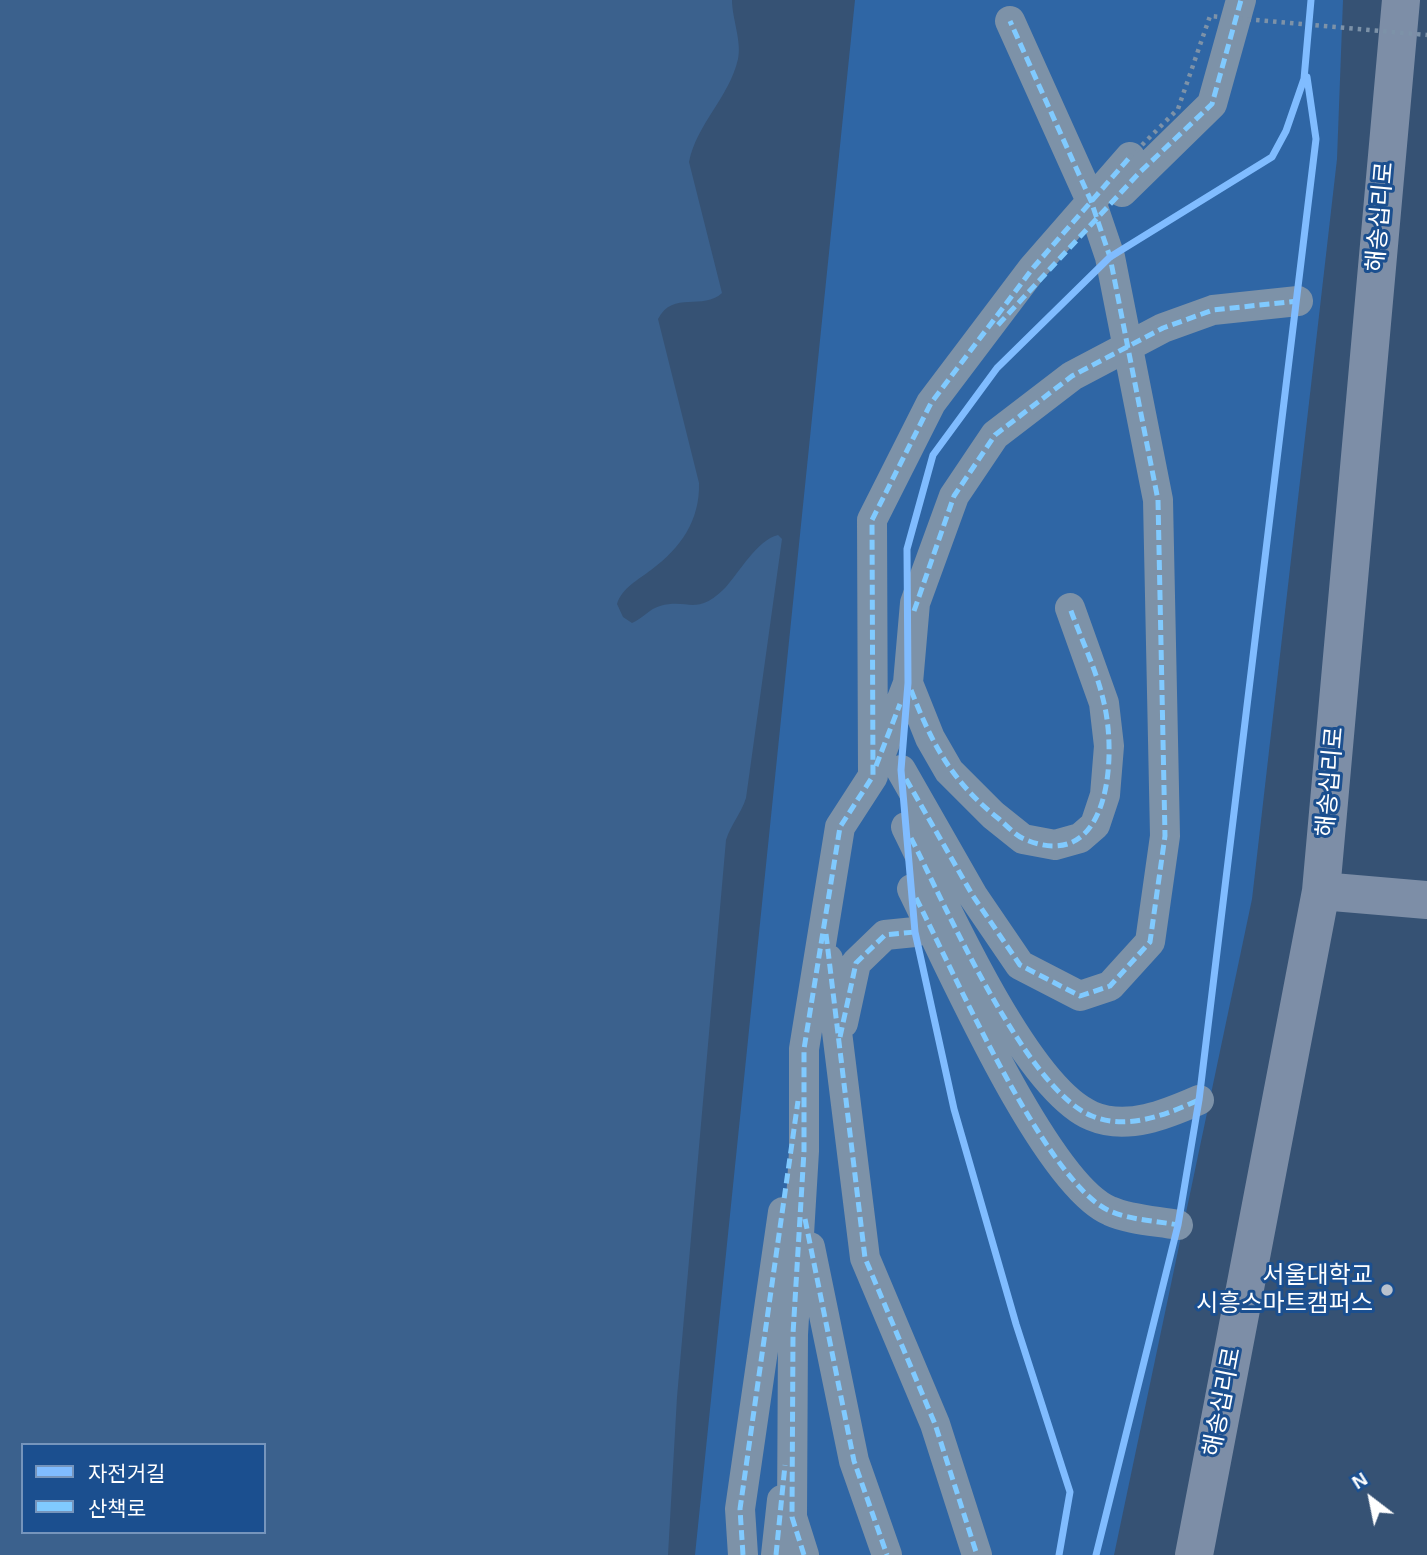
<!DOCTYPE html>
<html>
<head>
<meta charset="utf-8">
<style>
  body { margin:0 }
  #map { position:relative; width:1427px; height:1555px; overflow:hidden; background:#365274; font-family:Helvetica,"Noto Sans KR",sans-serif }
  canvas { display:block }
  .legend { position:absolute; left:21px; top:1443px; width:245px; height:91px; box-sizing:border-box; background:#1b4f8f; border:2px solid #7695bc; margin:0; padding:9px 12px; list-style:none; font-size:21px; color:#fff }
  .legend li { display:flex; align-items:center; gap:14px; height:35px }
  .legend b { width:35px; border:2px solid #7695bc }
  .north { position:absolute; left:1336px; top:1464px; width:70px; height:70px; -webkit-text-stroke:5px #1b4f8f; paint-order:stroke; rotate:328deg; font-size:19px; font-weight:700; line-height:28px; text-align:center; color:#fff }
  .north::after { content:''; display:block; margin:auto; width:24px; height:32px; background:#fff; clip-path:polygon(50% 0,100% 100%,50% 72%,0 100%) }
</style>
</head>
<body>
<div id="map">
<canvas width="1427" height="1555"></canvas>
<ul class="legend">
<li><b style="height:9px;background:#80bcff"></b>자전거길</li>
<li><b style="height:9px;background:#80caff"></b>산책로</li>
</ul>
<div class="north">N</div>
</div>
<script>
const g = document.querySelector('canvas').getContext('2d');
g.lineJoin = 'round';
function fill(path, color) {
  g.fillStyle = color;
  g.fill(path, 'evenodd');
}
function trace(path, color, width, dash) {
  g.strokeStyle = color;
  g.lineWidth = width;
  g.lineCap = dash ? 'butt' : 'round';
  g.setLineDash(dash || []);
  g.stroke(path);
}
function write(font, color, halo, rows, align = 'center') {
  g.font = font + ' Helvetica,"Noto Sans KR",sans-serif';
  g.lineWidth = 6;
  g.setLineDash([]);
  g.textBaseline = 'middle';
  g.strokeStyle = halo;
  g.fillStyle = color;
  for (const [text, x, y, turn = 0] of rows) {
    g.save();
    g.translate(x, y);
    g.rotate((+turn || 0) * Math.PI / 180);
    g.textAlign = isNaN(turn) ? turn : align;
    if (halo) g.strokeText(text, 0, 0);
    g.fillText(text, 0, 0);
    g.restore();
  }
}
const green = new Path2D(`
  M855 0H1343L1337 159 1252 899 1114 1555H695Z`);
const water = new Path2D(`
  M0 0H732C732 18 742 42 738 59 729 98 697 123 689 162L722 293C703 311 673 290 658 319L699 483C700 520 681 548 651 570 638 580 622 588 617 604L623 617 632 623C642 619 649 609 660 606 689 598 696 617 725 588 739 573 757 540 778 535L782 539 746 798C741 814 731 824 726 840L677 1397 668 1555H0ZM23 1445H264V1532H23Z`);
const minor = new Path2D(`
  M1122 192 1212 104 1241 0
  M908 683 930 738 949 771 993 815 1023 839 1055 845 1080 838 1095 825 1105 795 1109 746 1104 703 1070 608
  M880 756 908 683 915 603 954 496 995 435 1072 376 1163 328 1213 310 1298 301
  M901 770 973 896 1020 965 1080 996 1110 986 1150 942 1165 836 1158 500 1110 257 1091 201 1010 21
  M906 827C940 895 1024 1088 1092 1116 1127 1131 1167 1114 1199 1100
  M912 889C946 957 1045 1184 1110 1211 1130 1220 1157 1221 1178 1225
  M828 959 865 1258 935 1424 977 1555
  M843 1023 856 963 885 935 915 932
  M810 1247 854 1461 887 1555
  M743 1555 740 1509 783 1212
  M776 1555 782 1500
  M804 1555 792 1517 793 1334 804 1151V1049L840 827 873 776 872 520 931 403 1033 268 1130 157`);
const major = new Path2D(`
  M1321 891 1427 900
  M1194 1555 1321 891 1401 0`);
const pathBridge = new Path2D(`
  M1130 157 1178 109 1210 16 1427 35`);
const quiet = new Path2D(`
  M998 325 1139 173 1212 104 1241 0
  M914 611 954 496 995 435 1072 376 1163 328 1213 310 1298 301
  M911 690C932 744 952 782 999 819 1006 825 1015 835 1024 839 1110 876 1117 757 1104 703 1097 671 1081 639 1070 608
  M876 766 900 704
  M906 779 973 896 1020 965 1080 996 1110 986 1150 942 1165 836 1158 500 1110 257 1091 201 1010 21
  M911 838C944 903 1026 1090 1092 1116 1128 1131 1167 1114 1199 1100
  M916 898C951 966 1046 1184 1110 1211 1130 1220 1157 1221 1178 1225
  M826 934 865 1258 935 1424 977 1555
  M840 1037 856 963 885 935 915 932
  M805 1219 854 1461 887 1555
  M743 1555 740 1509 798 1101
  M776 1555 785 1465
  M804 1555 792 1517 793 1334 804 1151V1049L840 827 873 776 872 520 931 403 1033 268 1130 157`);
const cycleway = new Path2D(`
  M1059 1555 1070 1492 1016 1324 954 1109 915 932 901 770 908 683 907 549 933 455 997 368 1110 257 1272 157 1286 131 1304 79 1311 0
  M1096 1555 1178 1225 1199 1100 1316 139 1307 77`);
const markers = [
  [1387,1290,7,"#b9c2ce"]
];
const streetNames = [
  ["해송십리로",1381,217,-85],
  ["해송십리로",1331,782,-85],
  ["해송십리로",1223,1402,-79]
];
const poiNames = [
  ["서울대학교",1373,1276],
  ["시흥스마트캠퍼스",1373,1304]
];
fill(green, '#2f66a5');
fill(water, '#3b618d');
trace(minor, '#7d92a8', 30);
trace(major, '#7d8ea7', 38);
trace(pathBridge, '#7d92a8', 4.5, [3.5, 5]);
trace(quiet, '#80caff', 5, [10, 5]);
trace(cycleway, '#80bcff', 7);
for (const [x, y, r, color] of markers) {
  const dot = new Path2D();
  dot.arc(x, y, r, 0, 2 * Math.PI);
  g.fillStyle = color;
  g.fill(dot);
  trace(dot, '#1b4f8f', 2.5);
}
write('24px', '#fff', '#1b4f8f', streetNames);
write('24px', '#fff', '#1b4f8f', poiNames, 'right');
</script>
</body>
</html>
